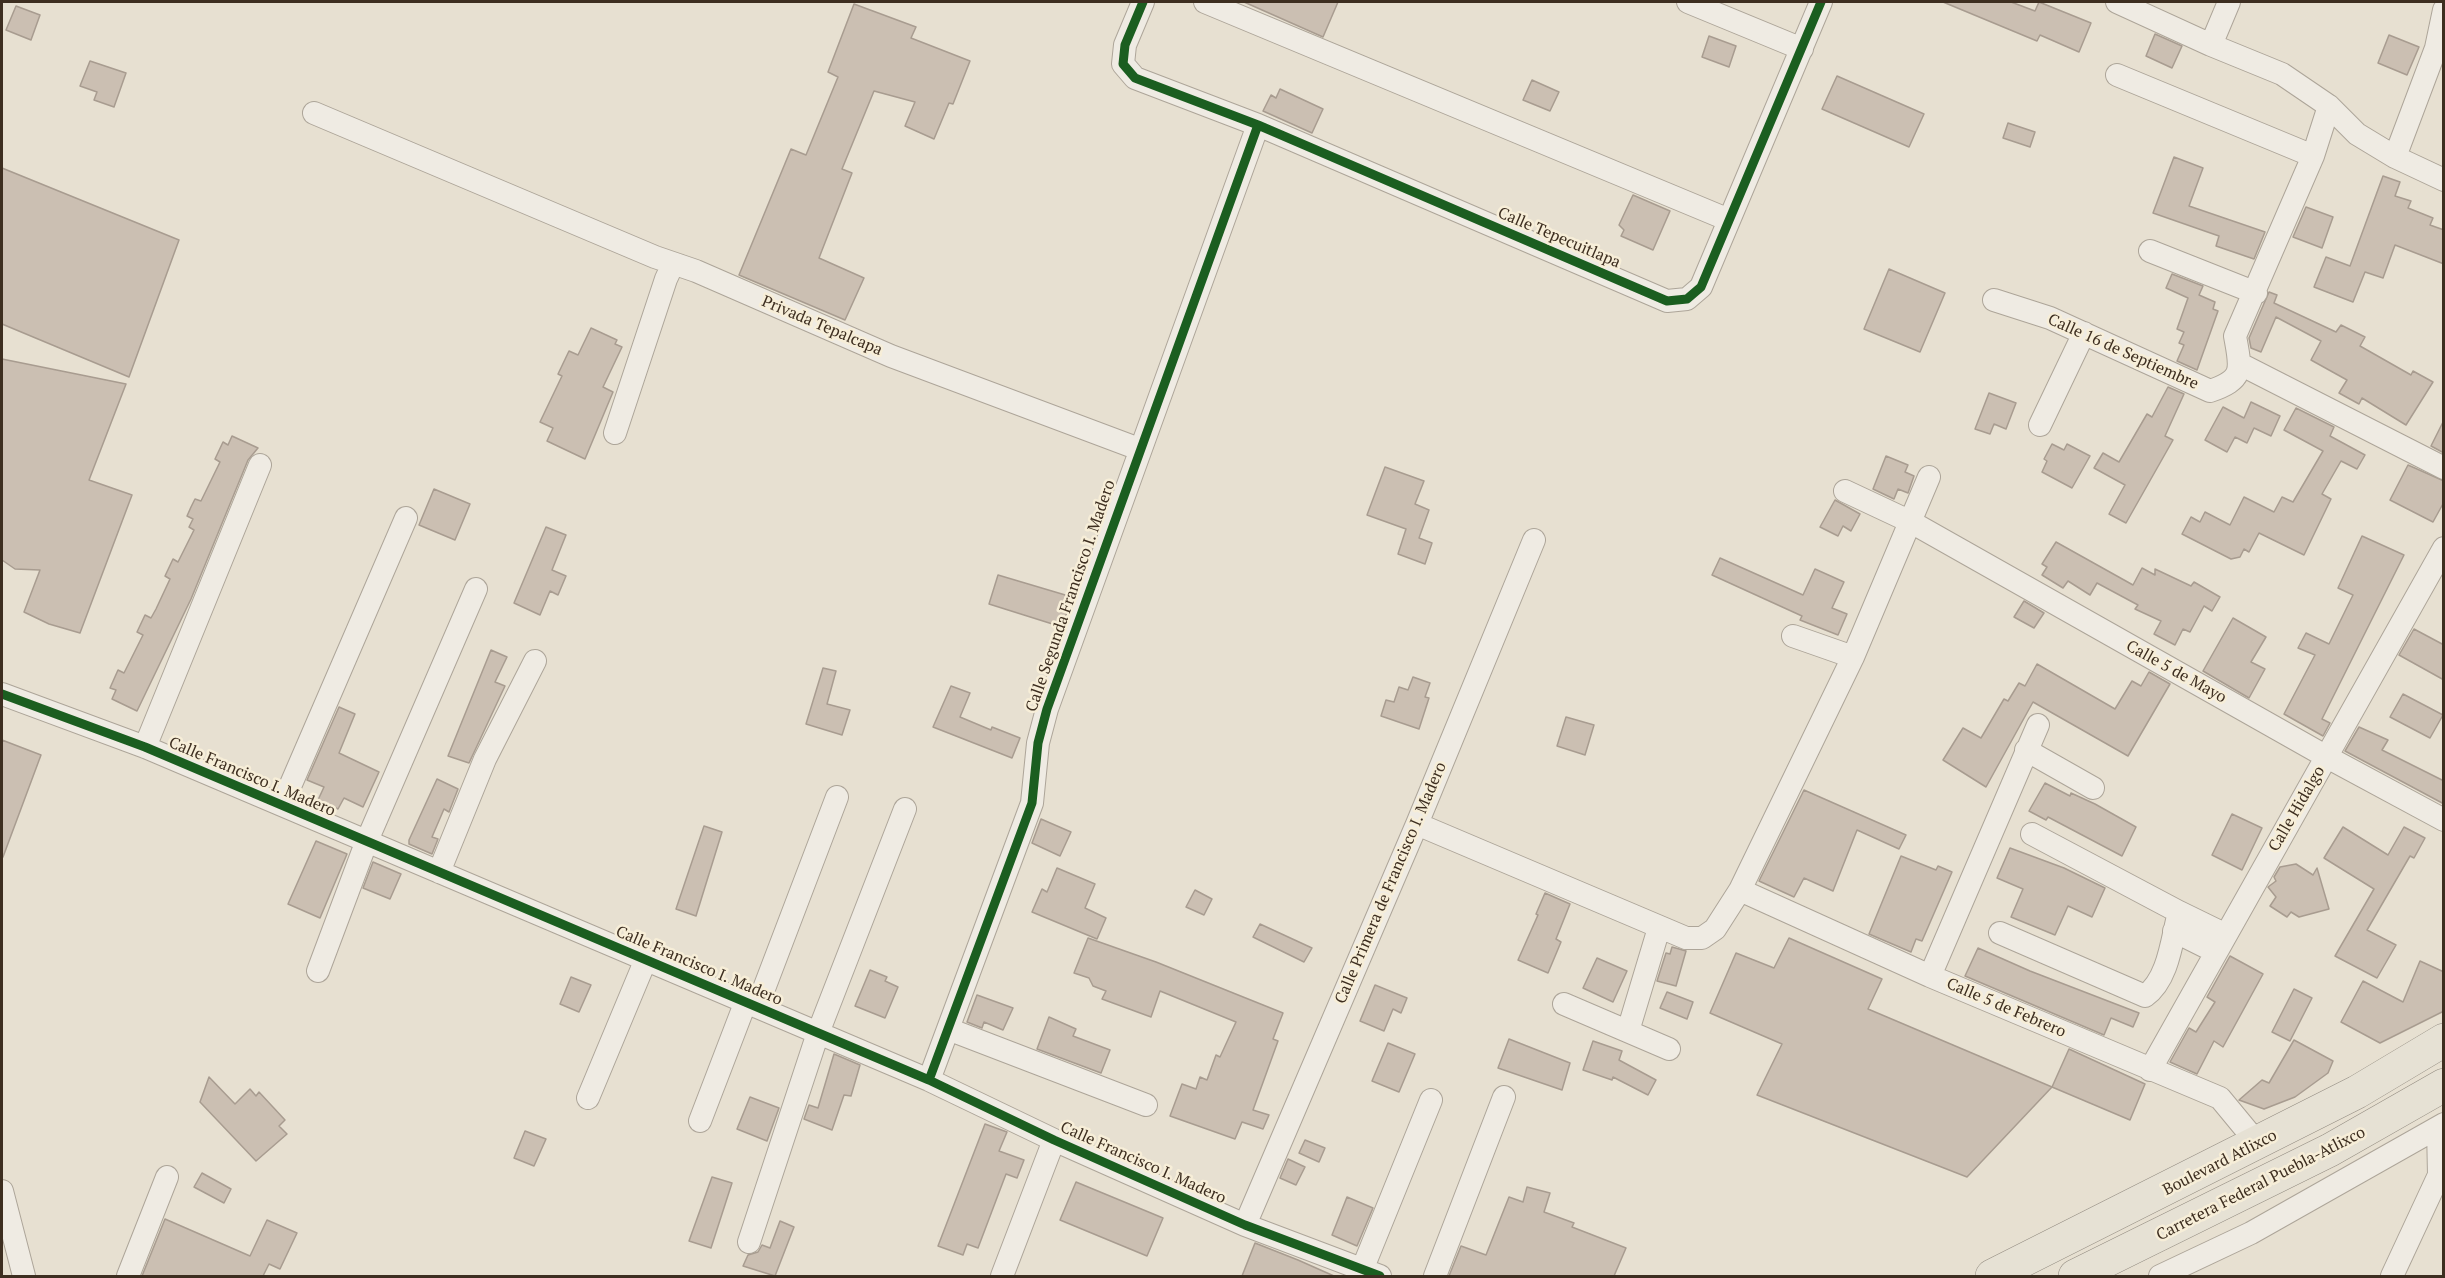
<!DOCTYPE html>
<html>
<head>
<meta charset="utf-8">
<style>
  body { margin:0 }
  #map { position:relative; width:2445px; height:1278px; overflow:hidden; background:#e7e0d1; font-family:"PT Serif",serif }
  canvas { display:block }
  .frame { position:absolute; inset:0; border:3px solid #3d2e20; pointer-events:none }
</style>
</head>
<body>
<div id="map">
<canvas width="2445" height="1278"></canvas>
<div class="frame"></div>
</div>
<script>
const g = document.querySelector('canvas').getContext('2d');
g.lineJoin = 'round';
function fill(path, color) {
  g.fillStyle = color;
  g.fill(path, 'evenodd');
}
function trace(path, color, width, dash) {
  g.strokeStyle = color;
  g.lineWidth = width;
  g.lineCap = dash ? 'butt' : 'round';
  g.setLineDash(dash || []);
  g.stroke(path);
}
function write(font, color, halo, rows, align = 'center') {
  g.font = font + ' "PT Serif",serif';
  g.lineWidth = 5;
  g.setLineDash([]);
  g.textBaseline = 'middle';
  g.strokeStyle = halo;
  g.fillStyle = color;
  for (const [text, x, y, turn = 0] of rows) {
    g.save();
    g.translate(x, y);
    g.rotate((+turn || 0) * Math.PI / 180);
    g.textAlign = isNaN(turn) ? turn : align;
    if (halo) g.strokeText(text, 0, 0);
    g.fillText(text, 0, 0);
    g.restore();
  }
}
const building = new Path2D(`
  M1244 2H1338L1323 37Z
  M1943 2H2011L2035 11 2039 2 2091 23 2079 52 2040 35 2037 41Z
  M854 4 916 27 911 38 970 61 953 104 949 103 934 139 905 126 915 102 874 91 842 169 852 173 819 258 864 278 845 320 739 275 791 149 806 155 838 77 828 72Z
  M16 6 40 15 31 40 6 30Z
  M2155 34 2182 46 2172 68 2146 56Z
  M2389 35 2419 47 2407 75 2378 63Z
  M1709 36 1736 46 1729 67 1702 57Z
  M90 61 126 73 114 107 94 100 97 92 80 86Z
  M1837 76 1924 114 1909 147 1822 109Z
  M1532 80 1559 92 1550 111 1523 100Z
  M1280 89 1323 109 1312 133 1263 111 1271 95 1276 98Z
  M2008 123 2035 132 2030 147 2003 138Z
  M2174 157 2203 168 2189 206 2265 232 2254 259 2216 246 2219 236 2153 213Z
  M2 168 179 240 129 377 2 324Z
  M2383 176 2400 182 2395 196 2411 201 2408 208 2433 218 2430 225 2444 230V264L2395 245 2383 278 2365 272 2353 302 2314 287 2326 257 2350 266Z
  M1633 195 1670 211 1653 250 1621 236 1624 230 1619 225Z
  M2306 207 2333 217 2322 248 2293 237Z
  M1889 269 1945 293 1920 352 1864 329Z
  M2172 274 2203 286 2199 295 2215 302 2213 309 2218 311 2197 370 2177 361 2184 345 2179 343 2184 332 2177 329 2188 298 2166 288Z
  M2269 292 2277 295 2274 303 2336 332 2341 325 2365 337 2360 346 2411 375 2413 371 2433 382 2406 425 2362 398 2359 404 2339 393 2347 380 2311 360 2321 341 2276 317 2261 352 2251 348 2249 338Z
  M591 328 617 340 615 344 622 347 603 387 613 392 585 459 547 441 553 428 540 422 562 376 558 374 569 351 578 355Z
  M2 359 126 384 89 480 132 495 80 633 49 624 24 612 40 570 15 569 2 560Z
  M2168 387 2184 394 2165 436 2173 440 2126 523 2109 514 2125 485 2094 468 2103 453 2119 462 2147 414 2152 417Z
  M1989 393 2016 403 2006 429 1994 424 1990 434 1975 429Z
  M2251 402 2280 416 2271 436 2254 428 2247 443 2235 437 2227 452 2205 440 2223 407 2244 418Z
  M2296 408 2334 427 2330 436 2365 455 2357 469 2341 461 2322 494 2331 499 2304 555 2259 533 2249 552 2244 549 2240 557 2231 559 2182 534 2191 517 2200 522 2205 512 2230 525 2244 497 2274 512 2282 497 2293 502 2323 451 2284 430Z
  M2444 420V453L2431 446Z
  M232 436 258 448 248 460 191 599 137 711 112 699 116 690 110 688 118 670 124 673 143 635 137 632 145 615 151 618 156 609 170 579 165 576 173 559 178 562 194 530 189 527 193 519 187 516 191 507 195 499 201 501 220 462 215 459 223 442 228 445Z
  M2052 444 2064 450 2067 444 2090 456 2072 488 2042 472 2047 461 2044 459Z
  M1886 456 1908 465 1905 472 1914 476 1908 493 1898 489 1894 499 1873 489Z
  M2408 465 2444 481V502L2433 522 2390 500Z
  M1385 467 1424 481 1415 504 1429 510 1419 538 1432 543 1425 564 1398 554 1406 529 1367 515Z
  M434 489 470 504 455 540 419 525Z
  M1835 500 1860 514 1851 531 1843 526 1838 536 1820 527Z
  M546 527 566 535 552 570 566 576 558 595 550 591 540 615 514 603Z
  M2362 536 2404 555 2322 719 2330 723 2323 736 2284 714 2315 655 2298 648 2306 633 2329 644 2353 595 2338 588Z
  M2056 542 2133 585 2142 568 2155 575V569L2191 586 2194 582 2220 597 2212 611 2204 606 2190 632 2183 629 2175 645 2154 634 2161 621 2135 609 2138 605 2097 583 2090 595 2068 581 2063 588 2042 575 2047 567 2042 564Z
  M1720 558 1803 595 1815 569 1844 582 1832 608 1847 614 1838 635 1800 620 1802 616 1712 575Z
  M998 575 1072 597 1062 627 989 604Z
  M2024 601 2044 613 2034 628 2014 617Z
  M2233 618 2266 637 2251 662 2265 669 2249 698 2203 671Z
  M2414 629 2444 645V680L2399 655Z
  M491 650 507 657 495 682 505 686 469 763 448 756Z
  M2037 664 2115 709 2132 681 2141 686 2149 672 2170 684 2128 756 2033 702 1986 787 1943 760 1963 728 1981 738 2004 699 2008 701 2019 683 2025 686Z
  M823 668 836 671 827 704 850 710 842 735 806 724Z
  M1413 677 1430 683 1425 697 1429 698 1419 729 1381 716 1386 700 1394 702 1399 687 1408 690Z
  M951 686 970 693 960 717 991 730 992 727 1020 738 1012 758 933 727Z
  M2403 694 2443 715 2430 738 2390 717Z
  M339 707 355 714 339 753 379 772 363 807 344 798 338 809 318 800 324 787 307 780Z
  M1566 717 1594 725 1585 755 1557 746Z
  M2359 727 2388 740 2382 750 2444 781V804L2345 751Z
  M2 740 41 755 3 857 2 856Z
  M437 779 458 789 449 812 444 809 432 837 438 839 432 854 409 844V840Z
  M2045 783 2070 796 2071 793 2095 804 2136 827 2122 856 2048 817 2046 820 2029 811Z
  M1804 790 1906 835 1899 849 1857 830 1833 891 1804 878 1794 897 1759 881Z
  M2232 814 2262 828 2242 870 2212 855Z
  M1041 819 1071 832 1060 856 1032 843Z
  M704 826 722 832 696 916 676 909Z
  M2343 827 2388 855 2404 827 2425 838 2414 858 2410 856 2367 930 2396 945 2377 978 2335 956 2374 889 2324 858Z
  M316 841 347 854 320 918 288 904Z
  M2010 848 2064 868 2105 888 2092 917 2068 906 2055 935 2011 917 2023 889 1997 878Z
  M1901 856 1936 870 1938 866 1952 872 1922 941 1916 939 1911 952 1869 934Z
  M373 862 401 874 390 899 363 888Z
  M2296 864 2313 875 2317 868 2329 909 2299 917 2291 912 2287 917 2270 906 2276 897 2268 887 2276 881 2274 877 2280 867Z
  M1057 868 1095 884 1085 908 1106 918 1097 939 1032 912 1042 889 1047 892Z
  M1195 890 1212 899 1204 915 1186 907Z
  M1545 893 1570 904 1556 939 1561 942 1548 973 1518 960 1538 915 1536 914Z
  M1260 924 1312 948 1304 962 1253 937Z
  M1088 938 1156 962 1283 1013 1273 1039 1278 1041 1253 1110 1269 1115 1263 1129 1242 1122 1235 1139 1170 1116 1182 1084 1196 1089 1200 1077 1207 1080 1216 1055 1220 1057 1236 1022 1160 991 1151 1017 1102 999 1106 991 1093 986 1089 978 1074 973Z
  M1789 938 1882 979 1868 1009 2052 1087 1967 1177 1757 1095 1782 1044 1710 1013 1736 953 1774 968Z
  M1672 947 1686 951 1676 986 1657 981 1666 953 1670 954Z
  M1978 948 2030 971 2139 1013 2133 1027 2111 1018 2104 1035 1965 976Z
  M2230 956 2263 974 2223 1047 2214 1041 2197 1074 2170 1062 2189 1028 2196 1032 2215 1002 2207 997Z
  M1597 958 1627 971 1613 1002 1583 988Z
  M2420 961 2444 972V1011L2380 1043 2341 1022 2363 981 2403 1002Z
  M870 970 887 977 885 981 898 987 885 1018 855 1006Z
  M571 977 591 985 579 1012 560 1004Z
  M1375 985 1407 998 1401 1013 1393 1009 1384 1031 1360 1021Z
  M2294 989 2312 998 2290 1041 2272 1032Z
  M1667 992 1693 1002 1687 1019 1660 1008Z
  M977 995 1013 1008 1003 1030 984 1022 982 1028 967 1022Z
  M1049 1017 1076 1029 1073 1036 1110 1050 1101 1073 1037 1049Z
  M1509 1039 1570 1063 1562 1090 1498 1068Z
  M2294 1040 2333 1061 2328 1073 2295 1097 2264 1109 2239 1100 2262 1080 2269 1083Z
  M1593 1041 1622 1051 1619 1060 1656 1080 1648 1095 1613 1077 1612 1080 1583 1070Z
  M1388 1043 1415 1054 1399 1092 1372 1081Z
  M2069 1049 2145 1084 2130 1120 2052 1087Z
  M834 1054 860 1065 851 1096 844 1095 832 1130 804 1119 809 1105 818 1108Z
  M209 1077 235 1104 250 1089 256 1096 259 1092 285 1120 279 1126 287 1134 256 1161 200 1102Z
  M750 1097 779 1108 767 1141 737 1129Z
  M985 1124 1007 1132 999 1151 1024 1160 1017 1178 1006 1174 978 1248 967 1244 963 1255 938 1246Z
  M525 1131 546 1139 534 1166 514 1158Z
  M1305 1140 1325 1148 1319 1162 1299 1153Z
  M1288 1159 1305 1167 1296 1185 1280 1178Z
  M202 1173 231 1189 224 1203 194 1187Z
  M712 1177 732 1183 711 1248 689 1241Z
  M1076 1182 1163 1218 1147 1256 1060 1220Z
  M1527 1187 1550 1193 1544 1212 1574 1223 1572 1227 1626 1248 1614 1276H1449L1461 1246 1486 1255 1509 1197 1523 1202Z
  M1347 1197 1373 1208 1357 1246 1332 1235Z
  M165 1219 250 1256 267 1220 297 1233 280 1269 269 1264 263 1276H142Z
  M780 1221 794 1227 775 1276 743 1266 748 1255 758 1252 762 1245 770 1248Z
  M1255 1243 1298 1260 1334 1276H1242Z`);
const minor = new Path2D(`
  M1143 2 1125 45 1123 64 1135 78 1258 125 1667 301 1687 299 1701 287 1821 2
  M1205 2 1729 220
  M1688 2 1802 49
  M2117 2 2211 45 2282 74 2329 106 2357 134 2395 157 2444 180
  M2211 45 2229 2
  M2117 75 2313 156
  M314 113 655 257 696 271 891 356 1139 449
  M2395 157 2436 48 2444 10
  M2150 251 2256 293
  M1994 300 2050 318 2210 391C2245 379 2241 369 2235 336L2313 156 2329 106
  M2240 364 2444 468
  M2040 425 2084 333
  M615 433 666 279 673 264
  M1845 491 1911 522 2327 757 2444 820
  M1793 636 1853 657
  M2 694 145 747 929 1080 1054 1140 1245 1225 1380 1276
  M145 747 260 465
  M2026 750 2093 788
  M282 805 406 518
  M1417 824 1686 938H1702L1715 929 1740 890 1853 657 1929 477
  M439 872 485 759 535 661
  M1740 890 1930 976 2220 1098 2258 1144
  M2179 912 2224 934
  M2174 931 2214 951
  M2000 933 2145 996C2169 979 2172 938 2179 912L2032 834
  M318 971 366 843 476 589
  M1930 976 2038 725
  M1564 1004 1669 1049
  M757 1007 837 797
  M948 1029 1146 1105
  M1628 1031 1659 928
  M2150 1070 2444 548
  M929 1080 1032 803 1038 743 1047 709 1258 125
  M588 1098 646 959
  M700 1121 746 1001
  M2 1191 24 1276
  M1245 1225 1417 824 1534 540
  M749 1242 818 1033 905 809
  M1362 1270 1431 1100
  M128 1276 167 1177
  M1002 1276 1054 1140
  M1435 1276 1504 1097
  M2160 1276 2251 1233 2444 1124
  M2392 1276 2439 1175 2438 1128`);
const primary = new Path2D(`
  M1992 1276 2357 1092 2444 1040
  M2075 1276 2330 1150 2444 1085`);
const cycleway = new Path2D(`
  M1143 2 1125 45 1123 64 1135 78 1258 125 1667 301 1687 299 1701 287 1821 2
  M2 694 145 747 929 1080 1054 1140 1245 1225 1380 1276
  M929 1080 1032 803 1038 743 1047 709 1258 125`);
const streetNames = [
  ["Calle Tepecuitlapa",1559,238,23],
  ["Privada Tepalcapa",822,326,23],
  ["Calle 16 de Septiembre",2123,352,24],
  ["Calle Segunda Francisco I. Madero",1071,596,-71],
  ["Calle 5 de Mayo",2176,672,29],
  ["Calle Francisco I. Madero",252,777,23],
  ["Calle Hidalgo",2297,809,-60],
  ["Calle Primera de Francisco I. Madero",1391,883,-67],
  ["Calle Francisco I. Madero",699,966,23],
  ["Calle 5 de Febrero",2006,1008,23],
  ["Calle Francisco I. Madero",1143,1163,24],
  ["Boulevard Atlixco",2220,1163,-27],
  ["Carretera Federal Puebla-Atlixco",2261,1184,-27]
];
fill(building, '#cbbfb2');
trace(building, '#a89c90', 1.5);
trace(minor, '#ada599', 24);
trace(primary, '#928b80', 34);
trace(minor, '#efebe3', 22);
trace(primary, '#e6e1d4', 33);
trace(cycleway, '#1b5e20', 9);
write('16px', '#3d2e20', '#f7eed8', streetNames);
</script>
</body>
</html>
